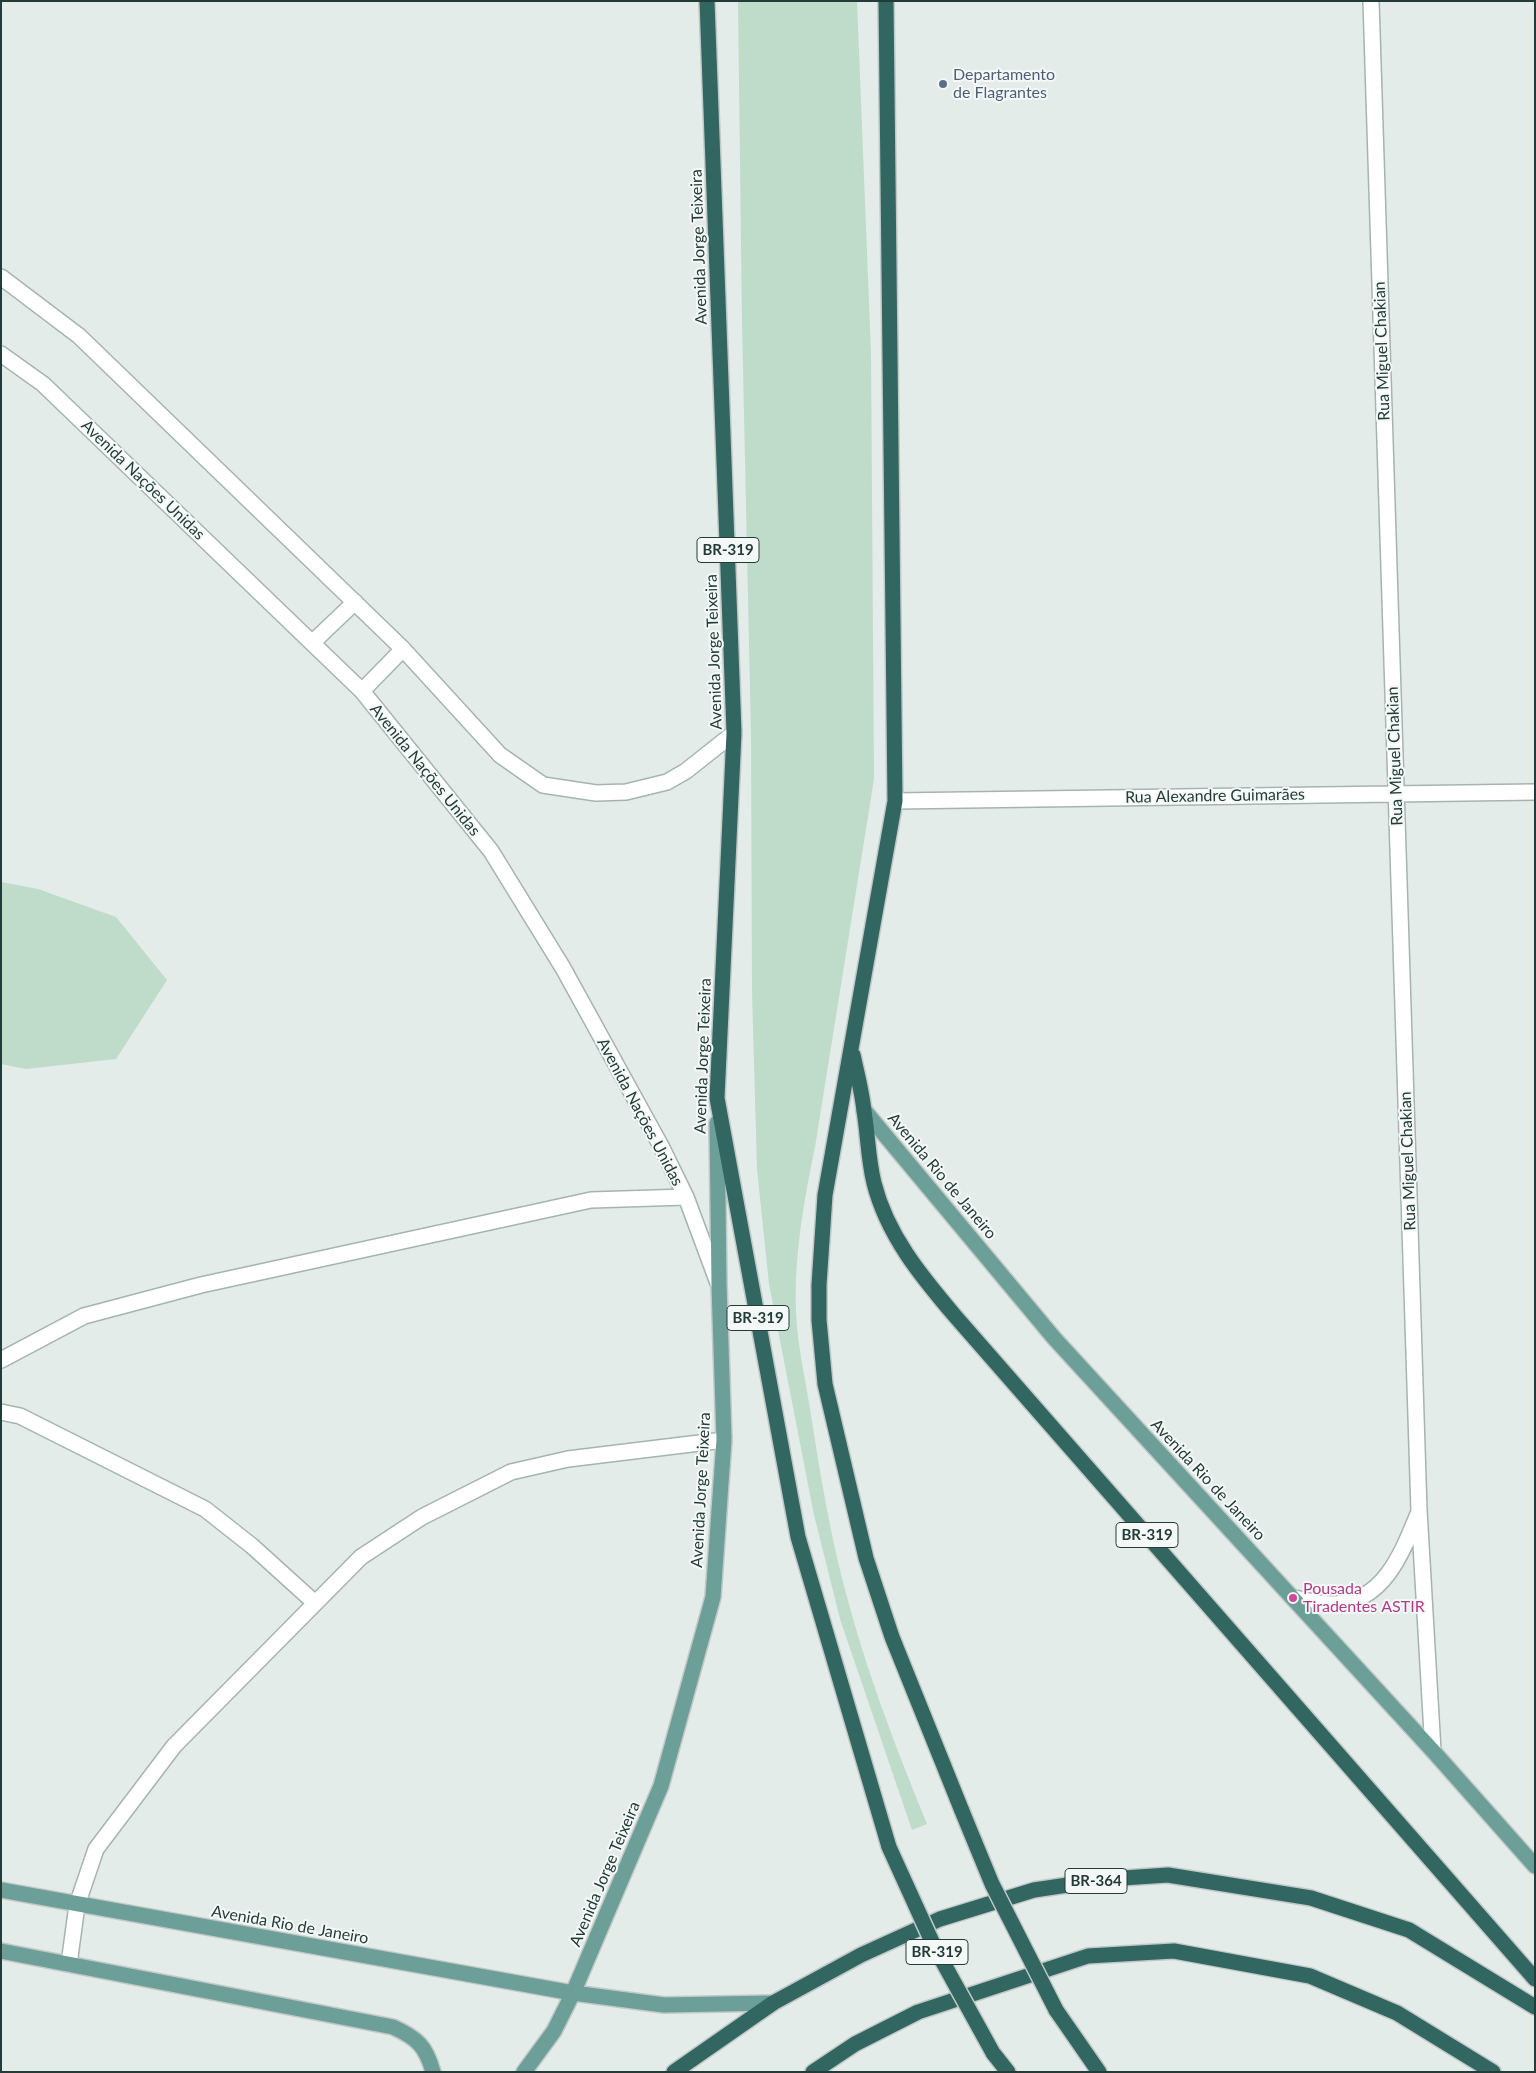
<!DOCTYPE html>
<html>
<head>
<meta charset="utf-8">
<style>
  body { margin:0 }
  #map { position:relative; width:1536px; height:2073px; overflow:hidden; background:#e3ece9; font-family:Lato,sans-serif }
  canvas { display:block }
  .frame { position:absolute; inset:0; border:2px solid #243c38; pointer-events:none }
</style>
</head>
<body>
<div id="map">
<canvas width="1536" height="2073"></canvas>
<div class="frame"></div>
</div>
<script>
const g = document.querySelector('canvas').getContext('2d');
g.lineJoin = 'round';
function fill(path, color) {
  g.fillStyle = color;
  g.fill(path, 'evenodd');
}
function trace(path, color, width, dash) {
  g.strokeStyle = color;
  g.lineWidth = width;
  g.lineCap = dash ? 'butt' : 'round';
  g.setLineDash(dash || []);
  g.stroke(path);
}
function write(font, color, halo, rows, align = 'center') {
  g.font = font + ' Lato,sans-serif';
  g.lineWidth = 4;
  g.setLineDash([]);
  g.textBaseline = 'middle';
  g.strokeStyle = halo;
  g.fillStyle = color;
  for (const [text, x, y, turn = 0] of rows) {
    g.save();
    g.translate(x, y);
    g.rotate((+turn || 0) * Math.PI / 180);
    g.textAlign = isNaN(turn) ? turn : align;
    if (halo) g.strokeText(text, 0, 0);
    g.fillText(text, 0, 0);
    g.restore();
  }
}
const green = new Path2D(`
  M738 1H857L871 353 874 779 815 1147C804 1200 794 1256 796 1311 797 1345 806 1381 811 1415 821 1480 832 1545 850 1608 870 1681 898 1753 927 1824L912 1830 840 1619 814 1515 769 1284 757 1169 752 991 751 735 742 323Z
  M1 882 38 889 116 917 167 980 116 1059 26 1069 1 1064Z`);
const minor = new Path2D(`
  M1371 1 1419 1510 1433 1751
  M1 277 79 336 403 649 500 755 543 785 596 793 626 792 667 782 686 771 734 733
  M1 354 43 384 362 691 491 851 563 968 661 1146 686 1197 718 1283
  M312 643 355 602
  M362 691 403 649
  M895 801 1535 792
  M1 1360 84 1316 201 1285 591 1200 686 1197
  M1 1412 20 1416 205 1509 252 1546 315 1603
  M1293 1598C1307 1600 1322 1605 1335 1604 1384 1601 1402 1553 1418 1514
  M69 1964 77 1905 96 1849 174 1746 361 1557 422 1517 511 1472 568 1459 724 1440`);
const major = new Path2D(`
  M864 1110 1054 1338 1433 1751 1535 1866
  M1 1890 573 1993 664 2005 773 2003
  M1 1951 393 2027C417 2038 426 2046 433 2072
  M524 2072 554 2031 573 1993 661 1786 713 1597 724 1440 719 1284 717 1123`);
const highway = new Path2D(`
  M707 1 734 733 717 1098 798 1537 889 1847
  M886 1 895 801 825 1195 819 1285V1320L825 1384 866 1558 892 1637 962 1811
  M853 1055C857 1073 862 1092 864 1111 868 1135 868 1159 874 1183 887 1235 921 1276 955 1316L1535 1979
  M1056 2010 1099 2072
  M993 2053 1008 2072
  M674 2072 773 2003 861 1955 940 1919 1034 1890 1108 1879 1168 1875 1311 1898 1409 1930 1535 2007
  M813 2072 855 2044 918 2012 1088 1956 1174 1951 1310 1976 1397 2013 1493 2072`);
const highwayBridge = new Path2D(`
  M962 1811 992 1884 1056 2010
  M889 1847 934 1946 993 2053`);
const markers = [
  [943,84,5,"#5c6f8a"],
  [1293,1598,5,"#d1479c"]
];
const shields = [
  [728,550,62],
  [758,1318,62],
  [1147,1535,62],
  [1096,1881,62],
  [937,1952,62]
];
const shieldNames = [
  ["BR-319",728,550],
  ["BR-319",758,1318],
  ["BR-319",1147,1535],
  ["BR-364",1096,1881],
  ["BR-319",937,1952]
];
const serviceNames = [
  ["Departamento",953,75],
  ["de Flagrantes",953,93]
];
const streetNames = [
  ["Avenida Jorge Teixeira",699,247,-92],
  ["Rua Miguel Chakian",1382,351,-92],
  ["Avenida Nações Unidas",143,480,44],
  ["Avenida Jorge Teixeira",714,652,-92],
  ["Rua Miguel Chakian",1395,756,-92],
  ["Avenida Nações Unidas",425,770,51],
  ["Rua Alexandre Guimarães",1215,796,-1],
  ["Avenida Jorge Teixeira",703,1056,-88],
  ["Avenida Nações Unidas",640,1112,62],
  ["Rua Miguel Chakian",1408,1161,-92],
  ["Avenida Rio de Janeiro",942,1176,50],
  ["Avenida Rio de Janeiro",1208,1480,47],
  ["Avenida Jorge Teixeira",701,1490,-87],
  ["Avenida Jorge Teixeira",605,1874,-67],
  ["Avenida Rio de Janeiro",290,1925,10]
];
const hotelNames = [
  ["Pousada",1303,1589],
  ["Tiradentes ASTIR",1303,1607]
];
fill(green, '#bedcc9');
trace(minor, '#a6b4b0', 18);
trace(major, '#c2c8c7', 18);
trace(highway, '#c2c8c7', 18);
trace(minor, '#fff', 15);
trace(major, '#6b9f97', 15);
trace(highway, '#326761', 15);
trace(highwayBridge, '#c2c8c7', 18, []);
trace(highwayBridge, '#326761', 15);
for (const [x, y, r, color] of markers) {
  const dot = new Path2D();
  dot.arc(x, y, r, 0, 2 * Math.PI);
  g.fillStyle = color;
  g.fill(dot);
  trace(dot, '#f4f9f7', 2);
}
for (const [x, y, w] of shields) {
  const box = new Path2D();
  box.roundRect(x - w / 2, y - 12.5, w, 25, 4);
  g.fillStyle = '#f4f9f7';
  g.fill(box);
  trace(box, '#243c38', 1);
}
write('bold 15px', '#243c38', null, shieldNames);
write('16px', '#4e5e75', '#f4f9f7', serviceNames, 'left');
write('16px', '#243c38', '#f4f9f7', streetNames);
write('16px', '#b23c85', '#f4f9f7', hotelNames, 'left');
</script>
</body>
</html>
